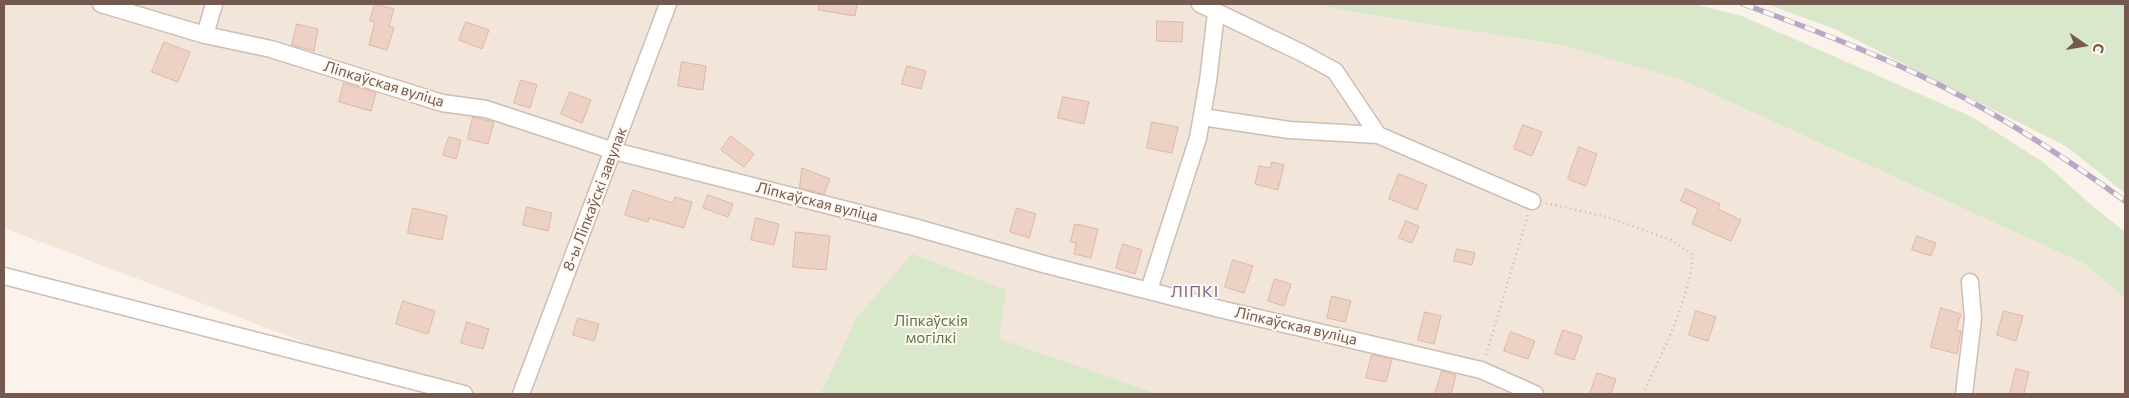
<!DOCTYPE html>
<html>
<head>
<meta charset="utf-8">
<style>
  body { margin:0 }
  #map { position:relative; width:2129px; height:398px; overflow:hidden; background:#fbf3eb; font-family:Commissioner,sans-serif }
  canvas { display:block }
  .frame { position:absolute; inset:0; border:5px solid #745950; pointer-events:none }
  .north { position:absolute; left:2059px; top:20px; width:50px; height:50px; -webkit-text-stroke:4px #fef8f1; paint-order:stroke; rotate:103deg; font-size:14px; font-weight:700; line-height:20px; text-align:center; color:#745950 }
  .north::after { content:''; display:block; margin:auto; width:18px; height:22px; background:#745950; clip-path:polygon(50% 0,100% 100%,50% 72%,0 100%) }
</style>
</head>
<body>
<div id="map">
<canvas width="2129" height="398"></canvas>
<div class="frame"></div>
<div class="north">С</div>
</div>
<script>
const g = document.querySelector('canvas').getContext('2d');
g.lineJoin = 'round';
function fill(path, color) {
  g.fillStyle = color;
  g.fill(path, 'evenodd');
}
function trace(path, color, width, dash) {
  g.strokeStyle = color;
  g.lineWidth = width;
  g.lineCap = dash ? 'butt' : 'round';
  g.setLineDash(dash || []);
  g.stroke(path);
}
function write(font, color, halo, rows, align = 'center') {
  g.font = font + ' Commissioner,sans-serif';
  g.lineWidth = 4;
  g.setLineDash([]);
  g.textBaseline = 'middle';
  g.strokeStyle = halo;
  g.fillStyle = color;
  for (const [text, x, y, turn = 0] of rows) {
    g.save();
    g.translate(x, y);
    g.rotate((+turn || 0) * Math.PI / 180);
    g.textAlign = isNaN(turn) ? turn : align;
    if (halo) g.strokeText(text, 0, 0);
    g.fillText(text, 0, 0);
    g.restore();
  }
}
const residential = new Path2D(`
  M4 4H1320L1334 9 1566 46 1682 80 2085 264 2125 298V394H440L4 228Z`);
const green = new Path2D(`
  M1320 4H1694L1742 16 1972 117 2043 162 2096 209 2125 232V298L2085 264 1682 80 1566 46 1334 9Z
  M1767 4H2125V193L2067 147 1837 30Z
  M912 254 1006 290 999 339 1158 394H821L856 319Z`);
const building = new Path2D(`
  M375 4 394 9 389 26 394 28 387 50 369 45 375 22 370 21Z
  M819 4H857L855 16 819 10Z
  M1157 21 1183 22 1182 42 1157 41Z
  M466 22 489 30 482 49 459 40Z
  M297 24 318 29 314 51 292 45Z
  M164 42 190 52 178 82 152 72Z
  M682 62 706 66 703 90 678 86Z
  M907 66 926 71 921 89 902 84Z
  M521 80 537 85 530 108 514 103Z
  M344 83 376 93 371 111 339 102Z
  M570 92 591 100 582 123 561 114Z
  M1063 97 1089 102 1084 124 1058 118Z
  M473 117 494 122 488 144 468 139Z
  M1152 122 1178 127 1172 153 1147 148Z
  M1523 125 1542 132 1532 156 1514 149Z
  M731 136 754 154 744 167 721 150Z
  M449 137 461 140 456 159 443 155Z
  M1579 147 1597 154 1586 186 1568 179Z
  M1272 162 1284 165 1278 190 1255 184 1259 166 1270 168Z
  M802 168 830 179 824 194 800 188Z
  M1399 174 1427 185 1417 210 1389 199Z
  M1686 189 1720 204 1718 209 1741 220 1731 241 1692 224 1698 209 1681 201Z
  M633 190 673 203 675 197 692 202 684 228 649 218 648 222 625 215Z
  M708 195 733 204 728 217 703 208Z
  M527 207 552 213 548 231 523 225Z
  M413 208 447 216 442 240 408 233Z
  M1017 208 1036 214 1029 238 1010 232Z
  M756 218 779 224 774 245 751 240Z
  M1406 221 1419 226 1412 243 1399 238Z
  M1075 224 1098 229 1091 258 1074 254 1076 243 1071 242Z
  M796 232 830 236 826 270 793 267Z
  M1917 236 1936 243 1931 256 1912 250Z
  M1123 244 1142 250 1135 274 1116 268Z
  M1457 249 1475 253 1472 265 1454 261Z
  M1233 260 1253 266 1244 293 1225 287Z
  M1275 279 1291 284 1284 306 1268 301Z
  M1332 296 1351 301 1345 322 1327 318Z
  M403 301 435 311 428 334 396 324Z
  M1941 308 1961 314 1956 330 1961 331 1957 354 1931 347Z
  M1696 311 1716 317 1708 341 1689 335Z
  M2004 311 2023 316 2016 341 1997 335Z
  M1425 312 1441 316 1434 344 1418 340Z
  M578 318 599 324 594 341 573 335Z
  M467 322 489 329 483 349 461 343Z
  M1563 330 1582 336 1574 360 1555 354Z
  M1511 332 1535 341 1528 359 1504 351Z
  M1372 355 1392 359 1386 382 1366 378Z
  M2016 369 2029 372 2024 394H2010Z
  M1442 371 1456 375 1451 394H1435Z
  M1597 373 1616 379 1611 394H1590Z`);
const path = new Path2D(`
  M1546 203 1607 217 1671 240 1693 255C1688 304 1663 350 1643 394
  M1486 355 1528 215`);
const minor = new Path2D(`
  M101 4 205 35 271 49 442 103 486 109 614 151 914 227 1047 265 1220 309 1481 370 1535 394
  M1200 4 1302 53 1335 71 1378 135 1532 201
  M205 35 214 4
  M1202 117 1289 130 1378 135
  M4 276 464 394
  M1149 290 1198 138 1208 81 1216 13
  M521 394 668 4
  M1964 394 1973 319 1970 282`);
const rail = new Path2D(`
  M1743 4C1801 25 1859 47 1915 73 1990 108 2059 153 2125 201`);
const streetNames = [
  ["Ліпкаўская вуліца",384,84,17],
  ["8-ы Ліпкаўскі завулак",595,199,-69],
  ["Ліпкаўская вуліца",817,202,14],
  ["Ліпкаўская вуліца",1296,326,13]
];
const parkNames = [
  ["Ліпкаўскія",931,321],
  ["могілкі",931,338]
];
const neighbourhoodNames = [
  ["ЛІПКІ",1195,292]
];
fill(residential, '#f2e5da');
fill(green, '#d9e8ca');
fill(building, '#eed1c5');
trace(building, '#dfb7a7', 1);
trace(minor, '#cfbdb4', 19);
trace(path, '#d3b4a8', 2.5, [1, 4]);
trace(minor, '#fff', 16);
trace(rail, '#b5a9c5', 5.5);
trace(rail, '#fef8f1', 4, [11]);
write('15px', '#745950', '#fef8f1', streetNames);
write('15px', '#5c7849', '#fef8f1', parkNames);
g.letterSpacing = '1px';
write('16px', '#7e688f', '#fef8f1', neighbourhoodNames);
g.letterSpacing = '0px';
</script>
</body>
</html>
